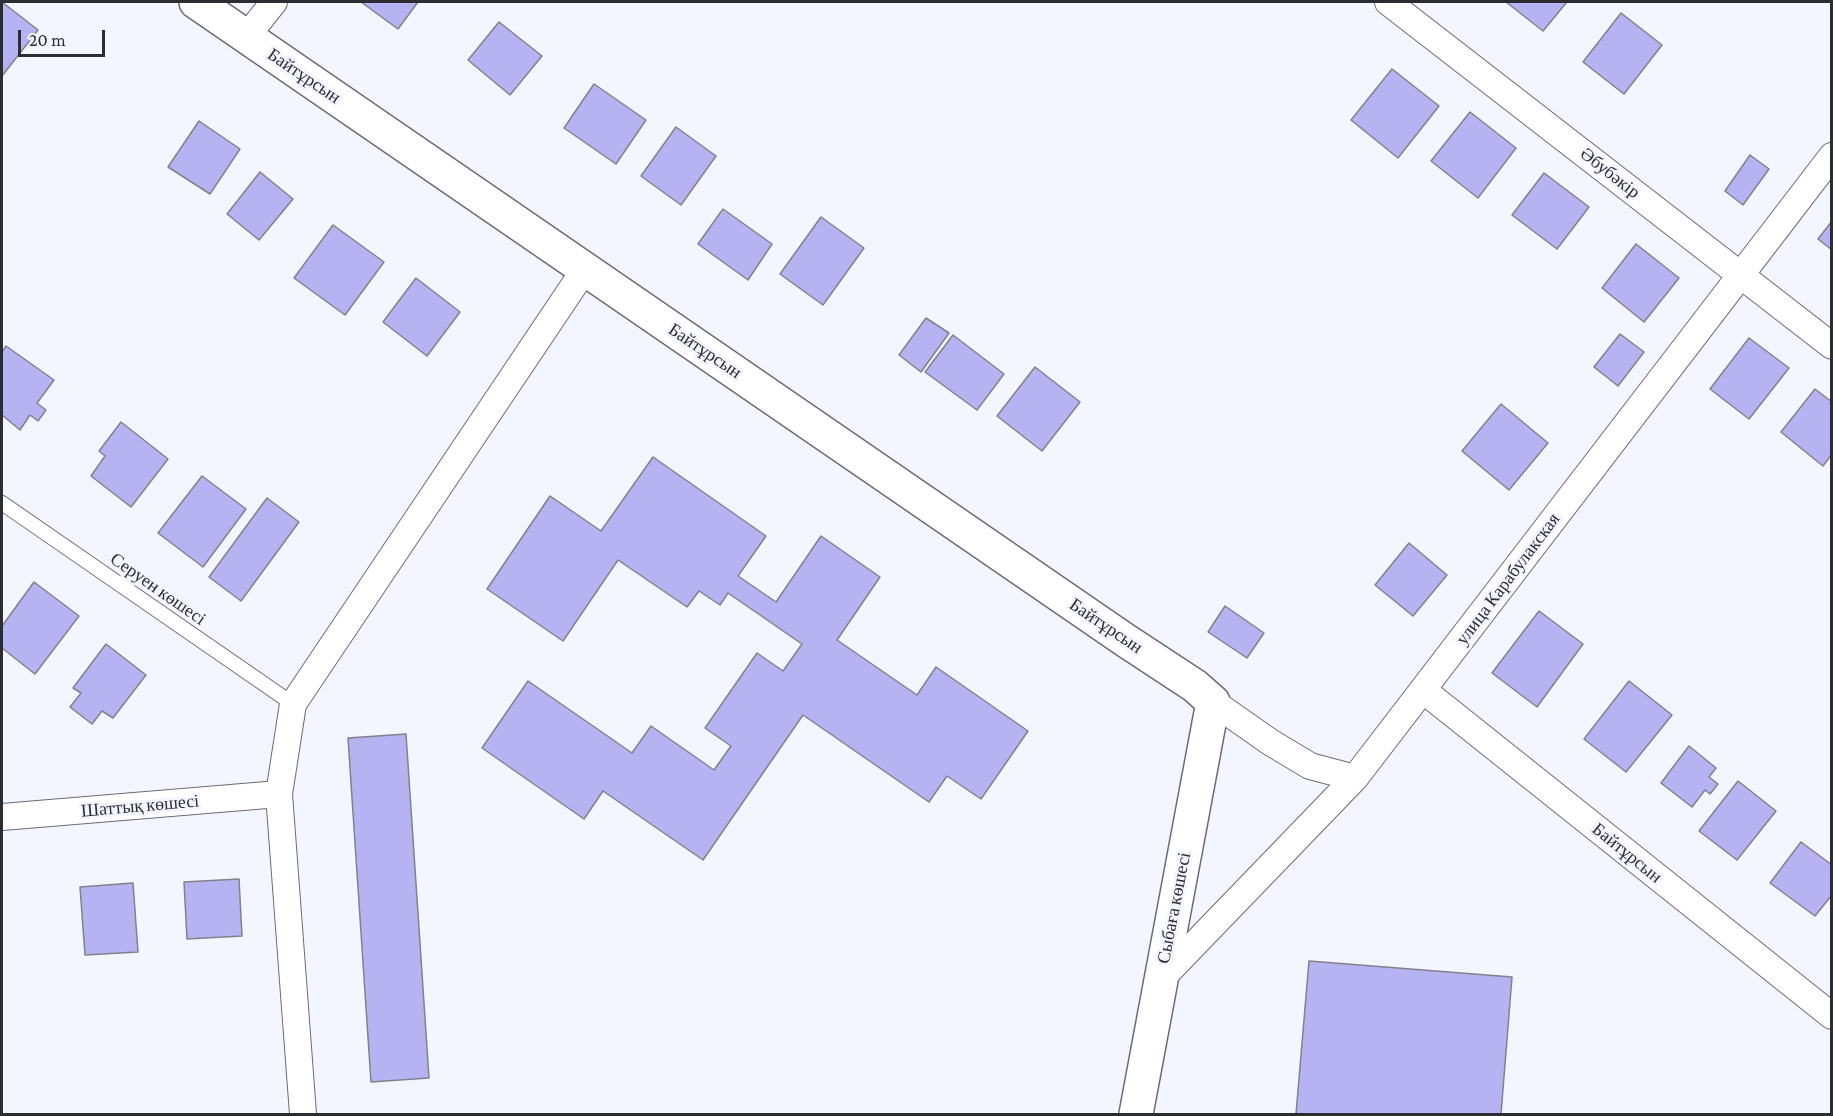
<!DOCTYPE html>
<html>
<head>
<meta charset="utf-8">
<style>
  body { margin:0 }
  #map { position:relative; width:1833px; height:1116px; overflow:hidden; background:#f4f6ff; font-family:"Crimson Pro",serif }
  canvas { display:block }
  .frame { position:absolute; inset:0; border:3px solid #2c2d30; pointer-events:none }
  .scale { position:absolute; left:18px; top:30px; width:87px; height:27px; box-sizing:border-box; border:3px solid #2c2d30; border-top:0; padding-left:8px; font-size:18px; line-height:21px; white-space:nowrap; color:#2c2d30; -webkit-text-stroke:4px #f4f6ff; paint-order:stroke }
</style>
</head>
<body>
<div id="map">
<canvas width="1833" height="1116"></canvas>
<div class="frame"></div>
<div class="scale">20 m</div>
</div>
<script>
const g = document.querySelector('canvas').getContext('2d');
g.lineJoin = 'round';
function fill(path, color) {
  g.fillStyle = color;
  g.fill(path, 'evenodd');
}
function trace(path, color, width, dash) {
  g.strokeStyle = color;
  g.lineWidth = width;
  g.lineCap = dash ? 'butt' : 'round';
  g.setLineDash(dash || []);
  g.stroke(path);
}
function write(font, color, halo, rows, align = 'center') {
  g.font = font + ' "Crimson Pro",serif';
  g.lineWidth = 6;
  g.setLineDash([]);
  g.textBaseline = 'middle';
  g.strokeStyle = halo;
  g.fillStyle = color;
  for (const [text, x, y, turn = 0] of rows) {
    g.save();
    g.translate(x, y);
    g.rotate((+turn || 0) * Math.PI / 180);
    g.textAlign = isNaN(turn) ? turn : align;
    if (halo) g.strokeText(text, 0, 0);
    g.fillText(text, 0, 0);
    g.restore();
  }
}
const building = new Path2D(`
  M2 2 38 30 2 76Z
  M361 2H418L398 29Z
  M1506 2H1567L1543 31Z
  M1621 13 1662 45 1624 94 1583 62Z
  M499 22 542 56 510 95 468 60Z
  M1392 69 1439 106 1398 158 1351 120Z
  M594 84 646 120 616 164 564 128Z
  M1470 112 1516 148 1478 198 1431 161Z
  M199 121 240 149 210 194 168 167Z
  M676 127 716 156 681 205 641 176Z
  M1750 155 1769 169 1743 205 1725 191Z
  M260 172 293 199 259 240 227 214Z
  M1544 173 1589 207 1557 249 1512 215Z
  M723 209 772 244 748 280 698 244Z
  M821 217 864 248 823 305 780 274Z
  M1832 221V250L1818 239Z
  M333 225 384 262 345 315 294 278Z
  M1636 244 1679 278 1644 322 1602 288Z
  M416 278 460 312 427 356 383 322Z
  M926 318 949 333 921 372 899 355Z
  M1620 334 1644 352 1618 386 1594 367Z
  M953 335 1004 374 977 410 925 372Z
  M1749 338 1789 368 1749 419 1710 389Z
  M6 346 54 380 37 403 46 410 38 421 30 415 20 430 2 415V352Z
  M1035 367 1080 402 1042 451 997 416Z
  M1815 389 1832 402V454L1823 466 1781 432Z
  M1501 404 1548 443 1509 490 1462 451Z
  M121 422 168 459 131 507 91 476 105 456 99 451Z
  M653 457 766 536 738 576 776 602 821 536 880 577 837 640 917 695 936 667 1028 731 981 799 947 776 929 802 803 715 703 860 603 791 584 819 482 748 528 681 632 753 651 726 714 770 731 746 705 728 757 653 783 671 802 644 728 593 720 605 699 591 687 607 618 560 563 641 487 589 550 496 601 531Z
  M202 476 246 509 203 567 158 533Z
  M267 498 299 522 241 601 209 577Z
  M1409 543 1447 575 1413 616 1375 585Z
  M34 582 79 616 35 674 2 648V626Z
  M1225 606 1264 633 1247 658 1208 632Z
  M1539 611 1583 644 1537 707 1492 673Z
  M106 644 146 675 113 718 102 711 92 724 70 707 81 693 73 688Z
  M1629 681 1672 715 1626 772 1584 739Z
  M406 734 429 1078 371 1082 348 738Z
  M1689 746 1716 768 1709 777 1718 784 1710 794 1705 790 1692 807 1661 783Z
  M1738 781 1776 811 1737 860 1699 831Z
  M1801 842 1832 865V895L1815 916 1770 883Z
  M239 879 242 936 187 939 184 882Z
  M133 883 138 952 85 955 80 887Z
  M1309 961 1512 977 1501 1114H1296Z`);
const lane = new Path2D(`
  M2 503 293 704`);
const street = new Path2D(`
  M1388 2 1832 346
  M247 36 274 2
  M1423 690 1832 1016
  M1213 702 1270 742 1310 766 1355 778
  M2 817 279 794
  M1160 980 1355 778 1832 156
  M303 1114 279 794 293 704 585 269`);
const secondary = new Path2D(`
  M196 2 1125 640 1195 686 1213 702 1136 1114`);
const streetNames = [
  ["Байтұрсын",304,76,34],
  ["Әбубәкір",1610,173,38],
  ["Байтұрсын",705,351,34],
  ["улица Карабулакская",1508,579,-53],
  ["Серуен көшесі",158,589,35],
  ["Байтұрсын",1106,626,34],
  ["Шаттық көшесі",140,806,-5],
  ["Байтұрсын",1627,853,39],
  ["Сыбаға көшесі",1174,908,-79]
];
fill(building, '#b7b3f3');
trace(building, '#818189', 1.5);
trace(lane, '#6a6c73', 16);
trace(street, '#6a6c73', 28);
trace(secondary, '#6a6c73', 36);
trace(lane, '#fff', 14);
trace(street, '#fff', 26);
trace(secondary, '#fff', 33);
write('18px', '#2c2d30', '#f4f6ff', streetNames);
</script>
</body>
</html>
